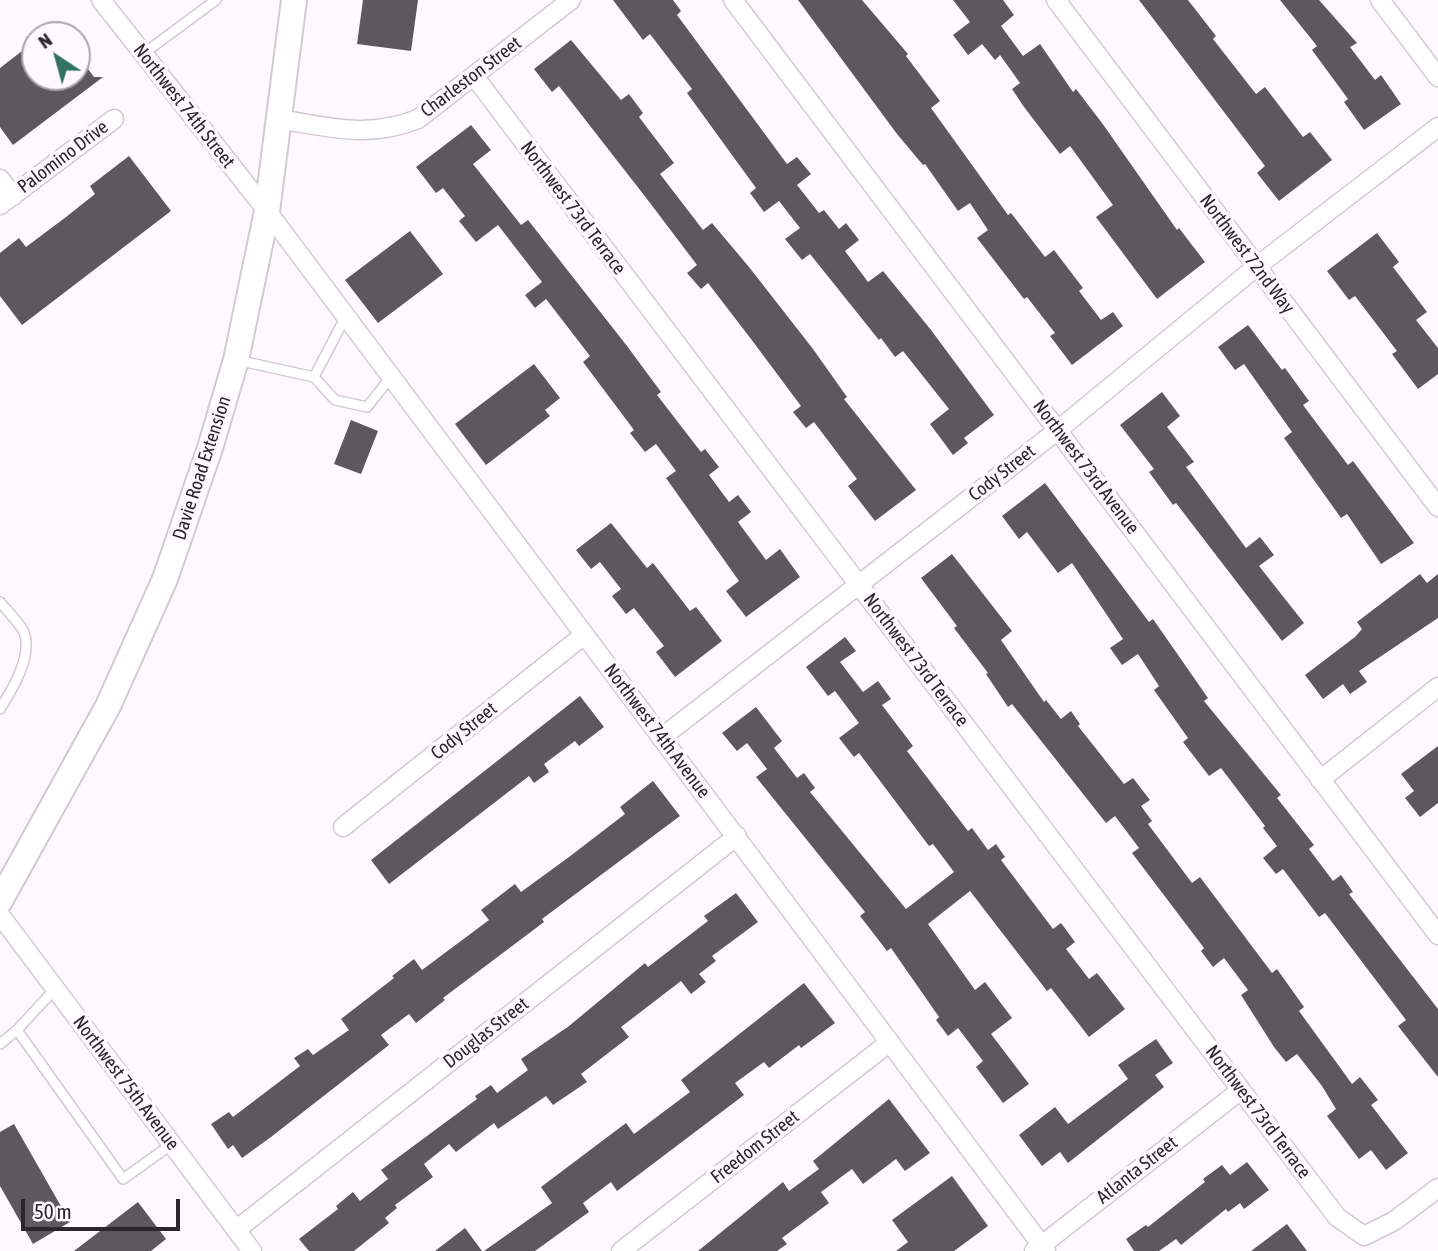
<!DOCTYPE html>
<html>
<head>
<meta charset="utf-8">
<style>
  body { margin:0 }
  #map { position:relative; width:1438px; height:1251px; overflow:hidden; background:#fff9ff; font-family:"Asap Condensed",sans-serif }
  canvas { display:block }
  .north { position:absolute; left:21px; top:21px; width:70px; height:70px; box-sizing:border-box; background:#fff9ff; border:2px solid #aaa5ab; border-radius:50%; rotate:324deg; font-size:19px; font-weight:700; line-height:28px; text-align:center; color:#2b282c }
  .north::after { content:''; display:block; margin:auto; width:24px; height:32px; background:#327362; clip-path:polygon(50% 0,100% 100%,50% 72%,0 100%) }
  .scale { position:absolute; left:21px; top:1199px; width:159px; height:32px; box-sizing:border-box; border:4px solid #2b282c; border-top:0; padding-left:9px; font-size:21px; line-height:24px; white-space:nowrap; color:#2b282c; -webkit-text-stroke:5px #fff9ff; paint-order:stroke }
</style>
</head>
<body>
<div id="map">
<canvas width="1438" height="1251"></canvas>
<div class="north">N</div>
<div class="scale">50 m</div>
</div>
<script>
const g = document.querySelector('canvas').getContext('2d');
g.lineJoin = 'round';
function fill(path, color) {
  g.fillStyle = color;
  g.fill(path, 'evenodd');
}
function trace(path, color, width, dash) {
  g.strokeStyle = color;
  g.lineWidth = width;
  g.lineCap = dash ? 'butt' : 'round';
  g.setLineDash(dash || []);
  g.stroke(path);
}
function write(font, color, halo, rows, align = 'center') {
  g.font = font + ' "Asap Condensed",sans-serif';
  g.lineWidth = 7;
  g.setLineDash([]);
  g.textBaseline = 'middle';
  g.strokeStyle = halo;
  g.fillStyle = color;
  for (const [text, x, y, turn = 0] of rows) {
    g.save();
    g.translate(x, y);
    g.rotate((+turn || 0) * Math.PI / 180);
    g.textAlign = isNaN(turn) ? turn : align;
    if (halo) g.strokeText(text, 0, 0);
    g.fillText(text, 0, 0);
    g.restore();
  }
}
const building = new Path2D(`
  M363 0H418L411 51 357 44Z
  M613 0H673L681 11 677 15 787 164 797 157 811 174 797 185 819 213 824 210 839 229 846 223 859 240 845 251 868 282 883 271 931 330 994 415 964 438 968 443 953 455 930 424 949 409 903 351 895 357 881 338 879 340 810 254 802 260 785 239 800 228 779 201 764 212 750 193 756 188 687 93 692 89 650 34 643 40Z
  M798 0H862L908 54 906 56 940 101 931 108 1008 215 1011 213 1045 257 1054 250 1083 288 1079 291 1101 320 1113 312 1123 326 1072 365 1050 336 1055 333 1027 297 1024 299 977 238 988 230 970 203 958 211 925 164 923 165 897 134Z
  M953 0H1003L1014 15 1001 26 1023 56 1040 44 1073 92 1076 89 1102 123 1177 230 1179 228 1205 262 1157 299 1096 217 1113 205 1070 146 1060 154 1024 107 1012 89 1020 83 1000 55 995 60 982 44 968 55 953 35 970 22Z
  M1139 0H1188L1216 36 1213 39 1256 94 1265 87 1303 137 1310 132 1332 160 1279 201 1257 173 1265 166Z
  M1280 0H1319L1357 43 1350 47 1375 80 1381 75 1401 104 1364 130 1344 102 1348 99 1312 50 1317 46Z
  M571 40 621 100 629 94 643 113 639 117 674 163 660 174 703 230 712 223 749 267 813 349 847 397 844 399 916 490 875 521 848 486 857 479 814 422 806 428 793 412 801 406 751 339 708 283 701 289 687 273 697 265 647 199 559 86 552 92 534 69Z
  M35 41V77H77V54L94 77H103L13 145 0 127V68Z
  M471 125 491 150 473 164 521 225 528 220 627 346 661 392 657 395 701 452 705 449 719 467 709 475 729 502 738 495 751 512 738 522 766 560 780 549 800 577 746 617 726 591 739 581 666 478 676 471 656 444 645 452 630 433 634 430 583 362 590 356 546 299 535 308 525 295 542 282 498 225 476 242 459 221 465 216 443 188 436 193 416 167Z
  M129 156 171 211 22 325 0 296V253L19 238 26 247 66 217 95 194 90 186Z
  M410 231 443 274 378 323 345 280Z
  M1377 233 1399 262 1393 267 1427 312 1416 320 1438 348V374L1418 389 1392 354 1397 351 1355 296 1349 300 1327 271Z
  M1248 325 1282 370 1285 368 1309 401 1303 405 1348 465 1353 461 1414 543 1381 564 1347 514 1341 518 1284 438 1292 432 1244 364 1235 370 1218 347Z
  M534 364 560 398 545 410 550 416 486 465 455 424Z
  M1162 392 1180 416 1167 427 1194 462 1186 467 1246 548 1260 537 1274 555 1259 566 1304 623 1282 641 1176 503 1173 505 1149 472 1154 469 1120 425Z
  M351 420 378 431 361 474 334 464Z
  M1045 483 1149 622 1153 619 1208 698 1204 701 1281 795 1277 798 1314 845 1309 849 1333 881 1341 875 1353 892 1349 894 1438 1009V1077L1398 1026 1406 1020 1325 913 1319 917 1283 869 1276 874 1263 858 1277 846 1263 828 1265 826 1221 768 1209 776 1183 742 1188 738 1154 690 1159 686 1138 654 1122 665 1110 648 1123 639 1072 563 1058 573 1027 532 1019 539 1002 516Z
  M611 523 647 568 653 563 690 611 696 607 722 641 675 677 656 652 664 646 634 608 626 614 612 596 621 589 600 562 591 569 576 550Z
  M952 554 1012 631 1001 640 1044 702 1046 700 1061 719 1071 711 1080 724 1078 726 1124 784 1133 778 1150 800 1141 806 1152 821 1148 824 1192 883 1200 877 1272 973 1277 969 1304 1007 1299 1011 1352 1084 1360 1077 1378 1100 1371 1105 1408 1153 1386 1170 1371 1150 1359 1159 1327 1116 1336 1109 1322 1086 1297 1054 1286 1062 1274 1047 1241 995 1248 990 1224 958 1213 967 1201 951 1204 948 1132 853 1139 848 1115 816 1106 823 1012 704 1008 707 986 674 988 673 954 628 957 626 921 578Z
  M1420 574 1427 583 1438 574V618L1359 671 1367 682 1350 694 1343 684 1323 699 1305 675 1355 637 1362 629 1357 622Z
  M845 637 856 651 840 662 863 692 878 681 891 699 882 705 913 746 907 751 942 797 968 831 972 828 988 850 996 844 1005 857 1001 860 1053 929 1061 923 1075 942 1066 949 1089 979 1097 973 1125 1009 1089 1037 1051 988 1047 991 970 891 928 924 975 990 985 982 1012 1018 991 1034 1029 1084 1003 1103 976 1067 983 1061 958 1028 948 1036 936 1020 939 1017 891 948 887 951 860 916 865 912 756 777 767 769 747 743 737 751 722 733 756 707 782 741 774 748 797 778 804 773 815 788 810 792 906 909 954 872 933 844 929 846 859 753 854 757 839 738 859 723 835 691 828 696 806 667Z
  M580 696 604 727 579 746 575 741 544 764 549 772 534 783 529 776 389 884 371 860Z
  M1438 746V803L1420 817 1405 798 1414 791 1401 774Z
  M653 781 680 816 542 919 544 922 443 998 445 1000 416 1023 409 1014 381 1035 389 1045 271 1137 242 1158 233 1145 228 1149 211 1124 229 1112 233 1117 300 1066 294 1058 308 1049 313 1055 349 1030 341 1019 394 978 392 976 414 959 422 970 489 920 481 910 515 884 521 892 569 857 625 814 620 807Z
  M736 893 758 922 712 956 716 961 699 974 706 982 691 994 681 981 621 1027 629 1037 581 1074 587 1082 553 1105 546 1096 498 1129 494 1123 456 1152 449 1144 424 1164 433 1177 395 1205 397 1208 385 1218 389 1223 354 1251H309L299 1239 338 1209 336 1206 353 1192 360 1201 388 1179 381 1170 477 1099 475 1096 491 1085 497 1093 528 1070 521 1059 569 1026 645 963 648 967 708 921 704 916Z
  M804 983 835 1023 801 1048 799 1045 769 1068 764 1062 735 1083 744 1095 617 1191 611 1182 583 1203 589 1212 535 1251H484L552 1203 541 1187 626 1123 634 1134 690 1092 681 1080Z
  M1156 1039 1173 1063 1155 1075 1164 1087 1068 1163 1060 1152 1042 1166 1019 1135 1055 1107 1068 1124 1128 1079 1118 1065Z
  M889 1099 930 1153 905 1171 896 1159 863 1184 852 1169 821 1192 829 1203 782 1238 787 1244 777 1251H698L783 1182 789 1191 819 1169 813 1161Z
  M14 1124 70 1222 33 1244 0 1186V1132Z
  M1247 1162 1269 1190 1244 1209 1240 1203 1228 1212 1226 1209 1181 1245 1176 1239 1159 1251H1134L1126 1239 1146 1225 1148 1227 1205 1182 1203 1179 1222 1165 1230 1175Z
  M952 1176 988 1226 954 1251H896L908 1242 892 1220Z
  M138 1202 166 1239 151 1251H74Z
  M1287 1224 1307 1251H1251Z
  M465 1228 482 1251H435Z`);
const service = new Path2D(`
  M143 54 216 0
  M346 316 314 377 335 400 367 407 391 377
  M237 360 314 377
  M0 602C7 611 19 622 24 632 33 656 12 690 0 709
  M17 1030 123 1179 172 1144
  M0 1044 17 1030 55 989`);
const minor = new Path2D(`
  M101 0 267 211 1046 1251
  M733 0 1438 935
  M1056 0 1438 507
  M1380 0 1438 77
  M474 76 1337 1217 1364 1236 1394 1221 1438 1188
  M278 119C330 127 367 139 418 119L571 0
  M0 179 13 196
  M0 205 114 119
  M661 738 1058 430 1256 267 1438 127
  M1320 780 1438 687
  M343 827 584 635
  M0 915 252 1251
  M236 1230 737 836
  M621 1251 890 1042
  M1034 1251 1241 1090`);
const secondary = new Path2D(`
  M0 901 108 706 165 579 210 448 236 360 267 211 294 0`);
const streetNames = [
  ["Charleston Street",471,77,-37],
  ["Northwest 74th Street",184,106,52],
  ["Palomino Drive",63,157,-37],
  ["Northwest 73rd Terrace",573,208,53],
  ["Northwest 72nd Way",1247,254,53],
  ["Northwest 73rd Avenue",1086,467,53],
  ["Davie Road Extension",202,468,-72],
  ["Cody Street",1002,473,-38],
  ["Northwest 73rd Terrace",916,660,53],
  ["Cody Street",464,731,-39],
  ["Northwest 74th Avenue",657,731,53],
  ["Douglas Street",486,1033,-38],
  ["Northwest 75th Avenue",126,1083,53],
  ["Northwest 73rd Terrace",1258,1112,53],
  ["Freedom Street",755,1147,-38],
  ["Atlanta Street",1137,1170,-38]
];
fill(building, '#5e575f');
trace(service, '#d2c9d3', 12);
trace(minor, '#d2c9d3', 21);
trace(secondary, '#d2c9d3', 28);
trace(service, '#fff', 9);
trace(minor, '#fff', 18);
trace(secondary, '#fff', 24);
write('19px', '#2b282c', '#fff9ff', streetNames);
</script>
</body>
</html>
